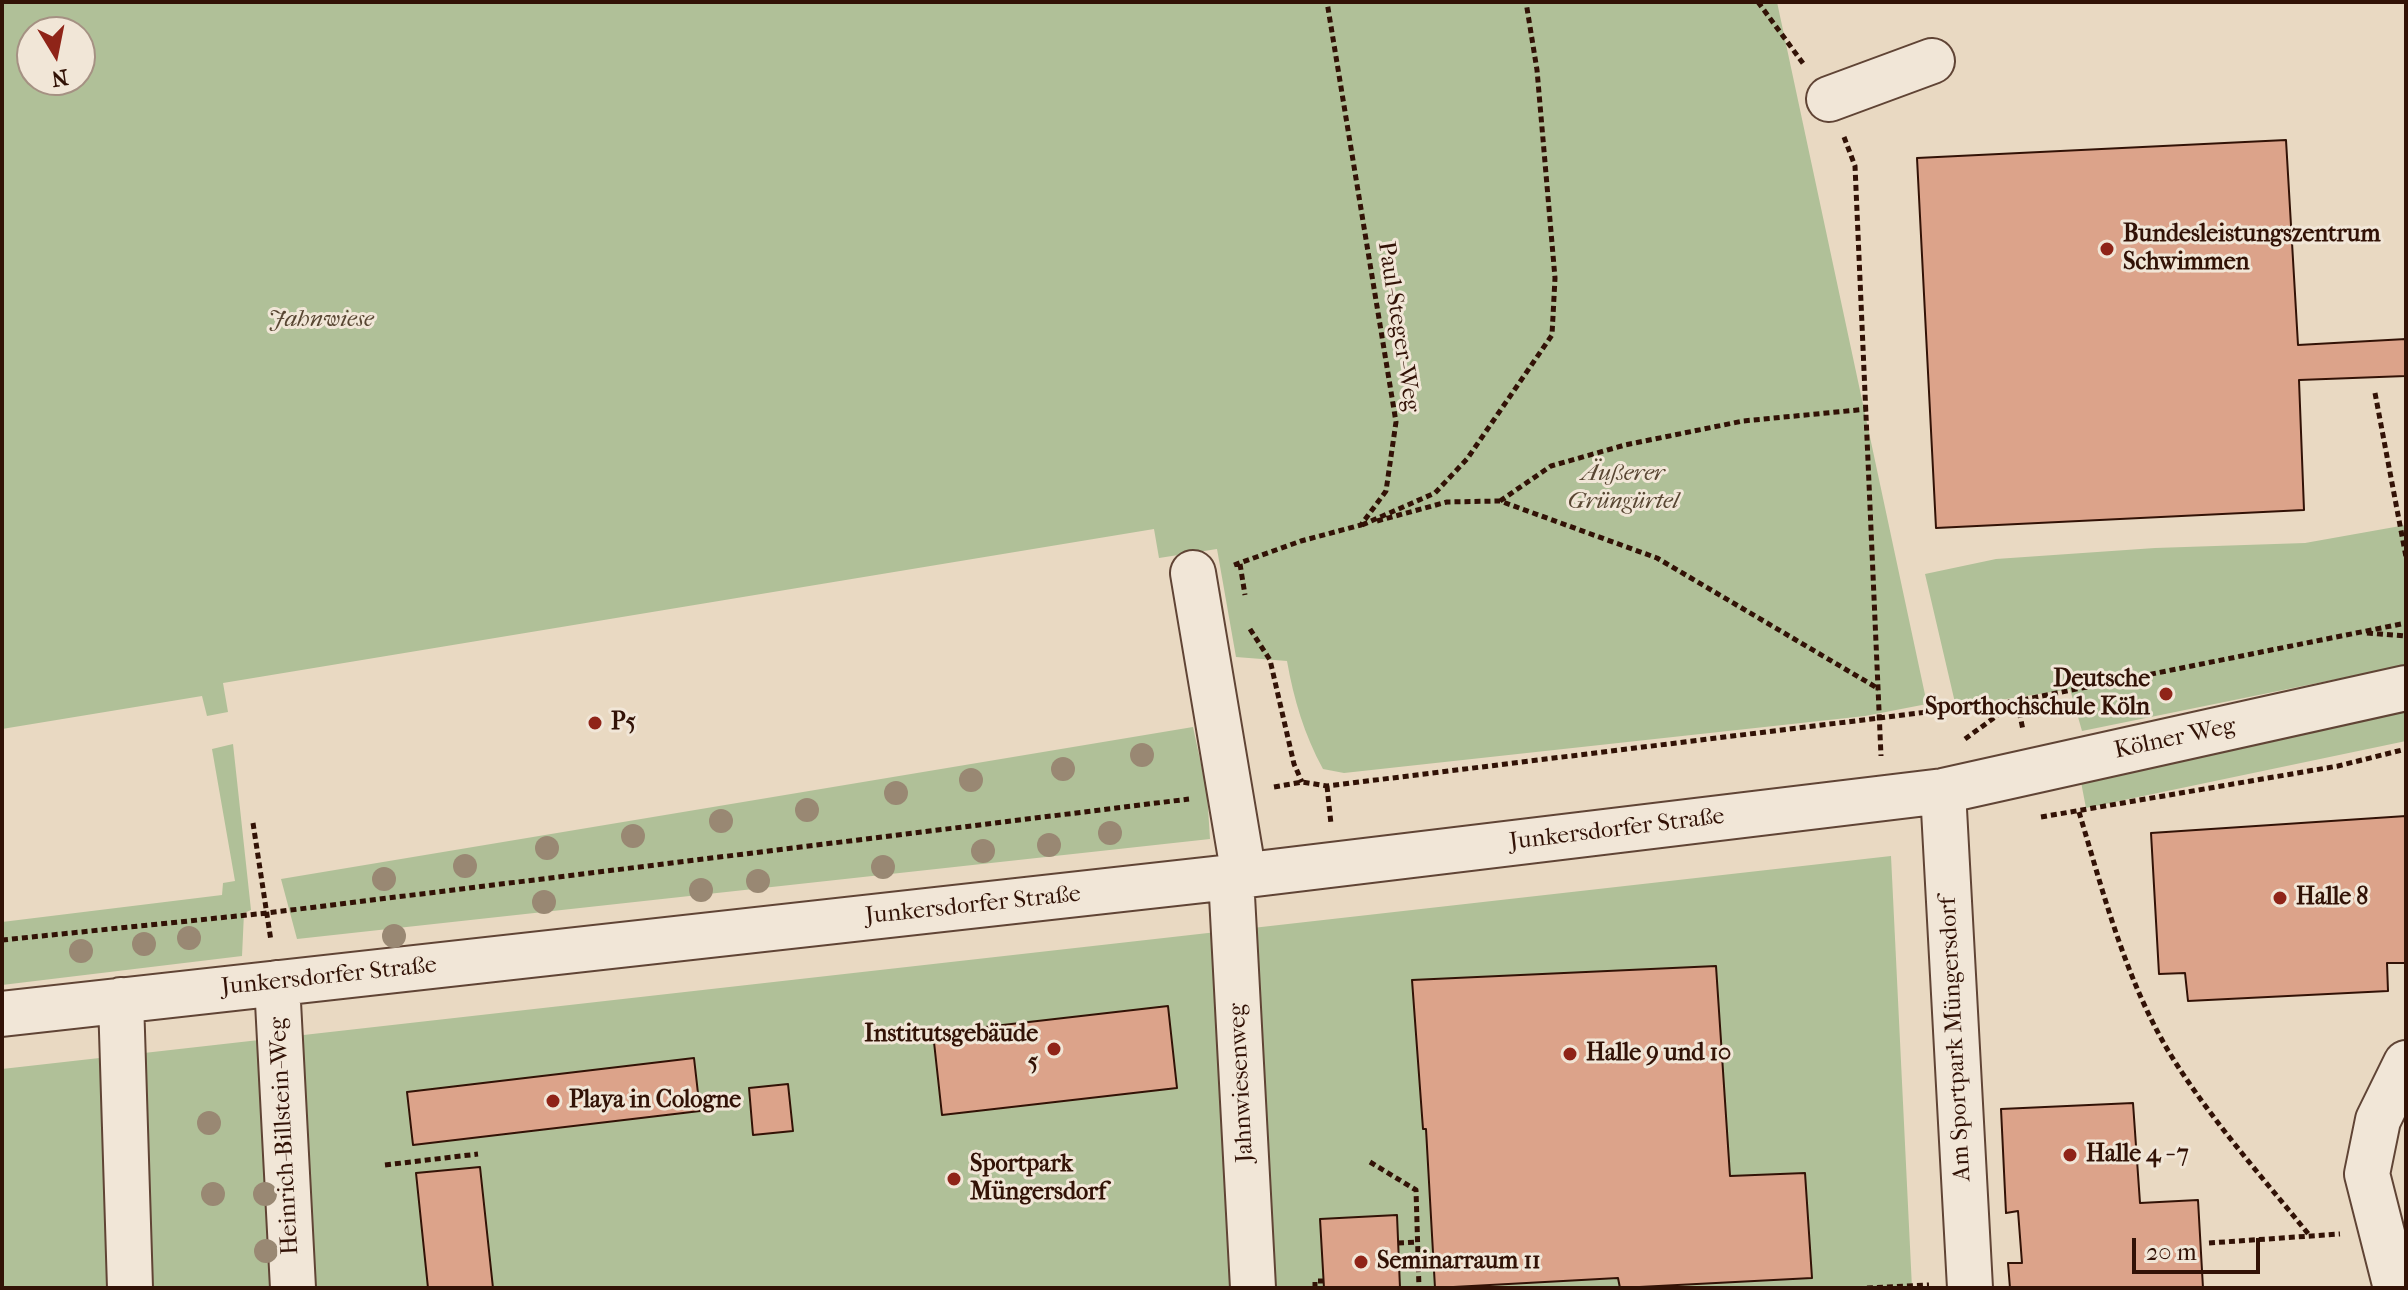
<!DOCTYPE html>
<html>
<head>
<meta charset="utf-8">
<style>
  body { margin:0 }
  #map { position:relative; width:2408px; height:1290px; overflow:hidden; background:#e9d9c2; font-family:"IM FELL French Canon",serif }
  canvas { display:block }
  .frame { position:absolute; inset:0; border:4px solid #321206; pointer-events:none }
  .north { position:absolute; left:16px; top:16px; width:80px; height:80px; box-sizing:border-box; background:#f1e6d7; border:2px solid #a59183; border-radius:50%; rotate:170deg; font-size:22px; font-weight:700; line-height:32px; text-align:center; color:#321206 }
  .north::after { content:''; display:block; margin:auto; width:28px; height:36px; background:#8f2418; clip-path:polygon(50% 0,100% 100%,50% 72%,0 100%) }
  .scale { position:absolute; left:2132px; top:1238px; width:128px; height:36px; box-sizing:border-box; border:4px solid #321206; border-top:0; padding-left:10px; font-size:24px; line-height:28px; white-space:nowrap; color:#321206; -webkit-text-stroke:6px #f1e6d7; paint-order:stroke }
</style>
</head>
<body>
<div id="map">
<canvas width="2408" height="1290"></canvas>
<div class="frame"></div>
<div class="north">N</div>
<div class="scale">20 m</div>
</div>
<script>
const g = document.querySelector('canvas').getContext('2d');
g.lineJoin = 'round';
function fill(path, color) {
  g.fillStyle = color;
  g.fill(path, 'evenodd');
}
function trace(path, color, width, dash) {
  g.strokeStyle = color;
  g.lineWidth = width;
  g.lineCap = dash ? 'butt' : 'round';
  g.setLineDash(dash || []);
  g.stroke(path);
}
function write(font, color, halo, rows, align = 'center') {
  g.font = font + ' "IM FELL French Canon",serif';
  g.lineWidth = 6;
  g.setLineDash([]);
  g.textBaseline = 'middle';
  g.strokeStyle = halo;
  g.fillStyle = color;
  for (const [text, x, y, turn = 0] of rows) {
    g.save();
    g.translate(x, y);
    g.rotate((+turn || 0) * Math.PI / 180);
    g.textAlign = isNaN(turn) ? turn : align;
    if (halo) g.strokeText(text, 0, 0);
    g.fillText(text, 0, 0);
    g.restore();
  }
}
const green = new Path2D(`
  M2 2H1777L1927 704 1865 716 1344 773 1323 769C1304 734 1294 700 1287 661L1236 657 1217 549 1159 558 1154 529 223 683 228 712 207 716 202 696 2 729ZM32 32H80V80H32Z
  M2406 525V665L2082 731 2070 689 1956 707 1925 574 1996 559 2155 548 2305 543Z
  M2406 710V741L2086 808 2081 782Z
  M1193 727 1207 792 1210 839 297 939 281 879Z
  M233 744 251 910 244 913 242 956 2 985V922L222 895 223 883 235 881 212 749Z
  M1891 856 1912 1288H2V1069Z`);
const building = new Path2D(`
  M2286 140 2298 345 2406 339V376L2299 380 2304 510 1936 528 1917 158Z
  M2406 816V963H2387L2388 991 2188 1001 2185 973 2159 974 2151 833Z
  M1716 966 1730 1176 1805 1173 1812 1278 1620 1288 1618 1278 1435 1288 1426 1129H1423L1412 980Z
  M1168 1006 1177 1088 942 1115 933 1033Z
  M694 1058 700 1111 413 1145 407 1092Z
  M788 1084 793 1131 753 1135 749 1088Z
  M2133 1103 2140 1203 2198 1200 2203 1288H2010L2008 1263H2022L2018 1211 2006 1213 2001 1109Z
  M480 1167 493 1288H428L416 1173Z
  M1397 1215 1400 1288H1324L1320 1219Z`);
const path = new Path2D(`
  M1758 2 1805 66
  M1844 137 1855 166 1881 756
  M2375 393 2406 557
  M1500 501 1551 466 1625 445 1743 421 1868 409
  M1377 521 1447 502 1500 501 1657 558 1879 689
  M1362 525 1435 493 1467 459 1552 335 1555 278 1537 70 1526 2
  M1240 564 1245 595
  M1234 565 1301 541 1361 525 1386 491 1396 422 1327 2
  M1250 629 1270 660 1294 764 1302 782
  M2367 633 2406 636
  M1965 739 2017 701 2406 623
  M1327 786 1331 824
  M1274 787 1302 782 1327 786 2017 701 2023 730
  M2079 812C2104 895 2126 982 2172 1057 2212 1121 2263 1178 2310 1236
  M2041 817 2338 766 2406 749
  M253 823 271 941
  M2 940 267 913 1189 799
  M1370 1162 1416 1190 1419 1288
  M385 1165 478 1154
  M1398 1243 1417 1242
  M2209 1243 2340 1234
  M1315 1288V1281H1323
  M1867 1288 1929 1285`);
const minor = new Path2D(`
  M1829 99 1932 61
  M1193 573 1244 876
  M1943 791 1970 1288
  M1231 877 1253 1288
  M277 983 293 1288
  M121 1000 130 1288
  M2 1014 1231 877 1943 791 2406 688
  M2396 1288 2367 1174 2378 1120 2406 1063`);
const trees = [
  [1142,755],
  [1063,769],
  [971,780],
  [896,793],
  [807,810],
  [721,821],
  [1110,833],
  [633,836],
  [1049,845],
  [547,848],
  [983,851],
  [465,866],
  [883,867],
  [384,879],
  [758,881],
  [701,890],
  [544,902],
  [394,936],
  [189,938],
  [144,944],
  [81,951],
  [209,1123],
  [213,1194],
  [265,1194],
  [266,1251]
];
const markers = [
  [2107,249,8,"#8f2418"],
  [2166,694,8,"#8f2418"],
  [595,723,8,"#8f2418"],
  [2280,898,8,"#8f2418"],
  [1054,1049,8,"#8f2418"],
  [1570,1054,8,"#8f2418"],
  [553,1101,8,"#8f2418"],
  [2070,1155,8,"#8f2418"],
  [954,1179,8,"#8f2418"],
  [1361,1262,8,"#8f2418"]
];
const poiNames = [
  ["Bundesleistungszentrum",2123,235],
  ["Schwimmen",2123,263],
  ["Deutsche",2150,680,"right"],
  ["Sporthochschule Köln",2150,708,"right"],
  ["P5",611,723],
  ["Halle 8",2296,898],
  ["Institutsgebäude",1038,1035,"right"],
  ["5",1038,1063,"right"],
  ["Halle 9 und 10",1586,1054],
  ["Playa in Cologne",569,1101],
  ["Halle 4 - 7",2086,1155],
  ["Sportpark",970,1165],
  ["Müngersdorf",970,1193],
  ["Seminarraum 11",1377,1262]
];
const parkNames = [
  ["Jahnwiese",321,320],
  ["Äußerer",1623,474],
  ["Grüngürtel",1623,502]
];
const streetNames = [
  ["Paul-Steger-Weg",1398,327,81],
  ["Kölner Weg",2175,739,-12],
  ["Junkersdorfer Straße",1617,830,-7],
  ["Junkersdorfer Straße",973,906,-6],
  ["Junkersdorfer Straße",329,977,-6],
  ["Am Sportpark Müngersdorf",1956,1039,-93],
  ["Jahnwiesenweg",1242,1083,-93],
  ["Heinrich-Billstein-Weg",285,1136,-93]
];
fill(green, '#b0c098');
fill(building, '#dca38a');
trace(building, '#321206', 2);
trace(minor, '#604435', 48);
trace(path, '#321206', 5, [6, 4]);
trace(minor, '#f1e6d7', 44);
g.fillStyle = '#998873';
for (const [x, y] of trees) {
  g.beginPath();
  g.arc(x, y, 12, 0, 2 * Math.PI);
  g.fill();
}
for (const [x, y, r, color] of markers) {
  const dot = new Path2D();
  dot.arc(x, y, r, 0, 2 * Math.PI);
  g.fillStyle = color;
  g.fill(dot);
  trace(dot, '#f1e6d7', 3);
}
write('bold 24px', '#321206', '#f1e6d7', poiNames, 'left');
write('italic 24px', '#584632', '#f1e6d7', parkNames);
write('24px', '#321206', '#f1e6d7', streetNames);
</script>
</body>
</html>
